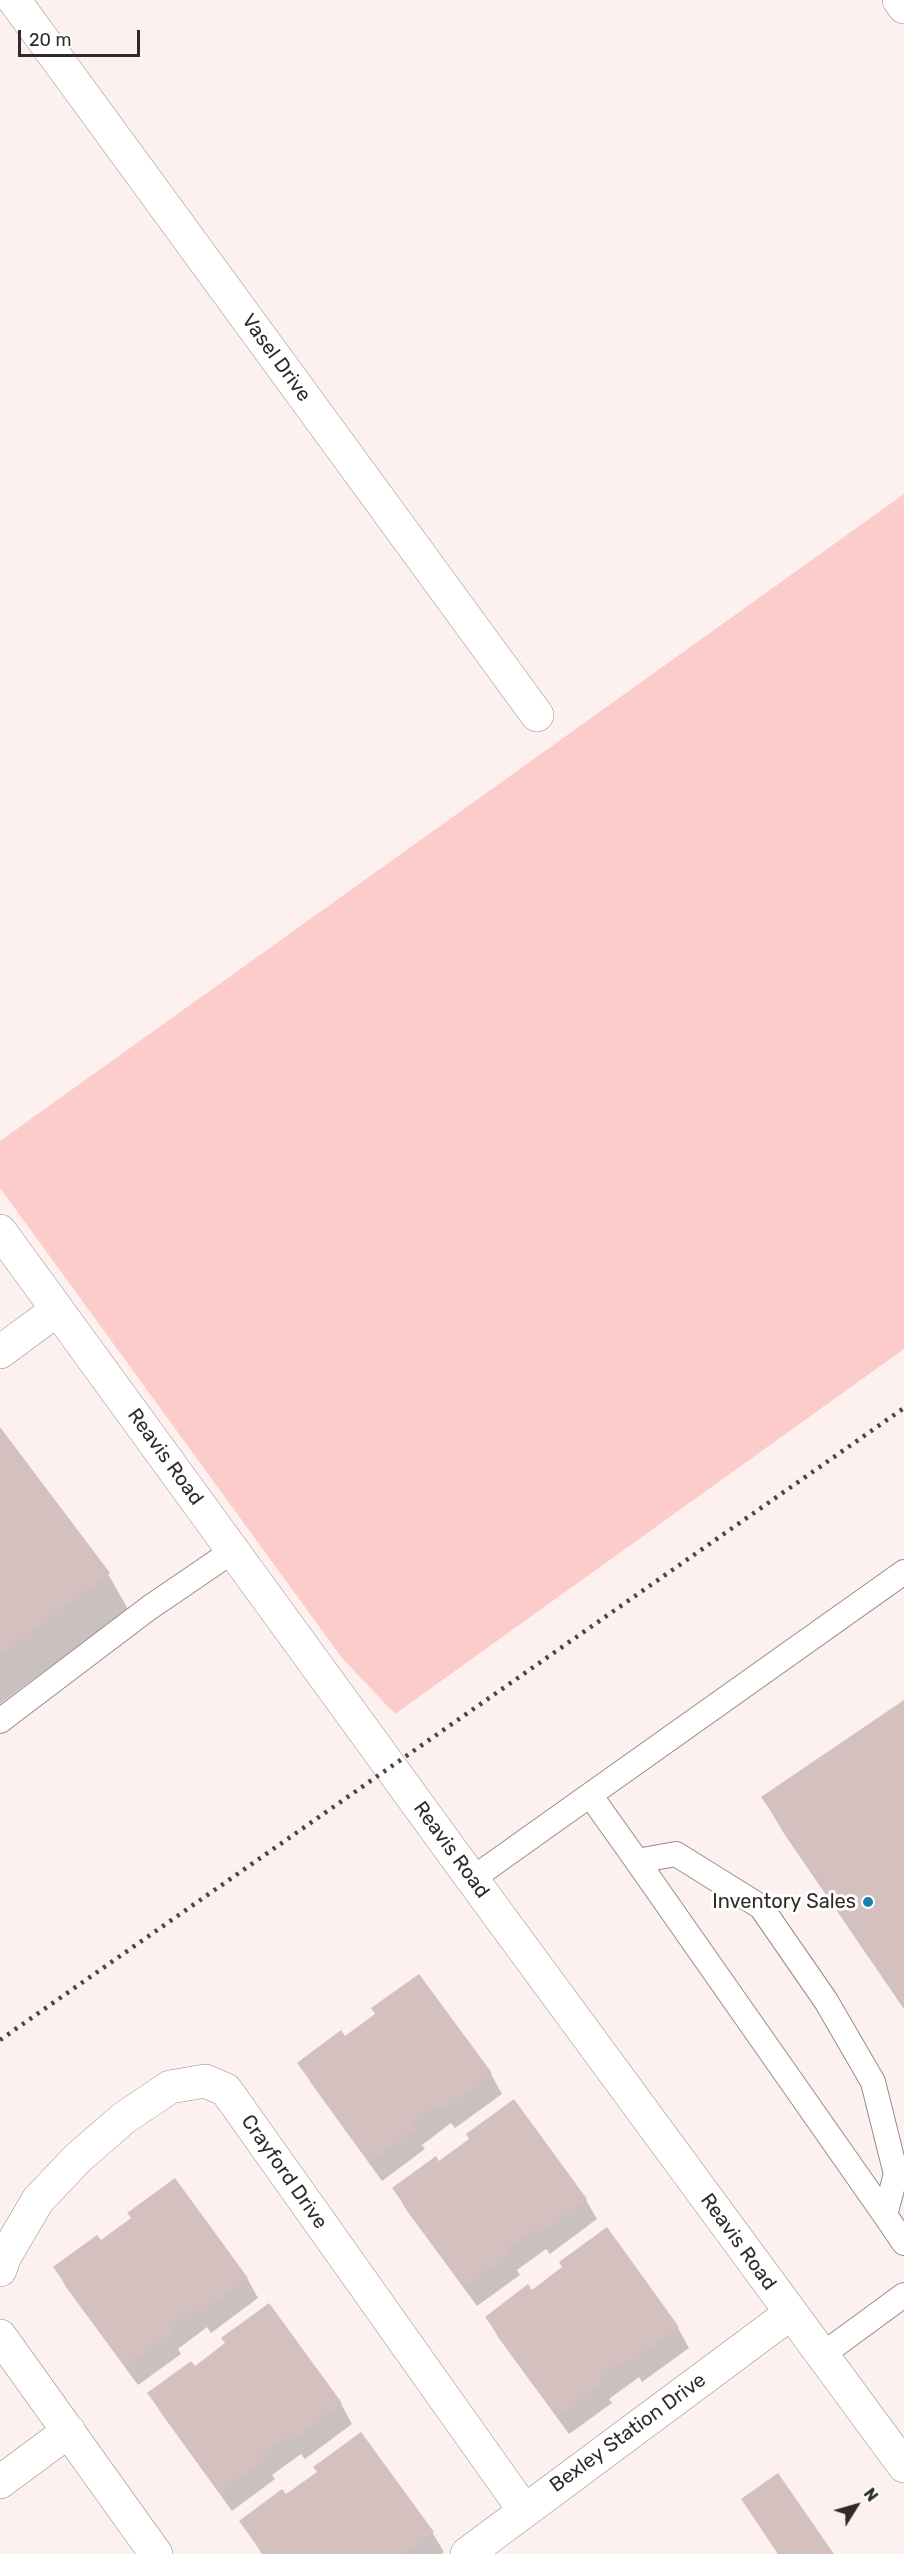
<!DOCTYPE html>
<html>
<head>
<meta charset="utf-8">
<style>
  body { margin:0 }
  #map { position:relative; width:904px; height:2554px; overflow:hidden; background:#fdf1f0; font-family:Rubik,sans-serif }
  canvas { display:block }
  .north { position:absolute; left:826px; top:2476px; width:60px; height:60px; -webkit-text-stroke:4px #fff; paint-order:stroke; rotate:53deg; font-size:16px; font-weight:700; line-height:24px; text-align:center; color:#312a2a }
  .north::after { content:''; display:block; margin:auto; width:21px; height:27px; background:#312a2a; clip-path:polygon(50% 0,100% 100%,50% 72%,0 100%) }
  .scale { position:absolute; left:18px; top:30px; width:122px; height:27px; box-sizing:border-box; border:3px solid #312a2a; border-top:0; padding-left:8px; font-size:18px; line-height:21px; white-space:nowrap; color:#312a2a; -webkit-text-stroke:4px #fff; paint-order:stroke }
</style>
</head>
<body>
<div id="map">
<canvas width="904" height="2554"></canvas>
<div class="north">N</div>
<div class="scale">20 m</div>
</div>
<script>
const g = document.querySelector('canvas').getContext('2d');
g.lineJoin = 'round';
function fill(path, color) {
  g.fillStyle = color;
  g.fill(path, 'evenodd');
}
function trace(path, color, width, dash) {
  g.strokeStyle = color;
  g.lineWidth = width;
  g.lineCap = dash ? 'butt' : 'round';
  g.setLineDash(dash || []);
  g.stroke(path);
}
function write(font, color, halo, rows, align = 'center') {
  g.font = font + ' Rubik,sans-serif';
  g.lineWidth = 6;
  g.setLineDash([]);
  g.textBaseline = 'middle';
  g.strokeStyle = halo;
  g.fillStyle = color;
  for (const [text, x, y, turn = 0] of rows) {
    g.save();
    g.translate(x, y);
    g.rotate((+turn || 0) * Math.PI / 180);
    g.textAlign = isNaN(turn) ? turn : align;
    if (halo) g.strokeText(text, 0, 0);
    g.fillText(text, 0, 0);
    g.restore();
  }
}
const green = new Path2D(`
  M904 494V1349L395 1714 342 1658 0 1188V1141Z`);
const shadow = new Path2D(`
  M0 1429 108 1574 128 1609 0 1704Z
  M904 1701V2009L783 1832 763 1798Z
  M419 1976 491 2074 502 2094 455 2128 451 2123 422 2145 425 2149 382 2181 311 2083 299 2063 344 2038 377 2014Z
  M471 2140 586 2200 597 2219 550 2254 546 2249 517 2270 520 2275 477 2306 405 2208 394 2188 439 2163Z
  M132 2219 247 2278 258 2298 211 2333 207 2327 178 2349 181 2354 138 2385 66 2287 55 2267 100 2242Z
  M606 2229 678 2328 689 2348 642 2382 639 2377 609 2399 612 2403 569 2434 498 2337 487 2317 532 2292 564 2268Z
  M269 2306 341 2404 352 2424 305 2459 301 2454 272 2475 275 2479 232 2511 161 2413 149 2393 194 2368 226 2344Z
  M318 2473 432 2532 444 2552 441 2554H262L241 2521 286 2496Z
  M743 2500 832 2554H778Z`);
const building = new Path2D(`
  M0 1427 110 1573 0 1655Z
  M904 1700V2006L761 1797Z
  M419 1974 492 2073 443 2110 439 2105 412 2124 415 2129 370 2162 297 2063 341 2030 345 2036 375 2014 371 2008Z
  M514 2099 587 2199 537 2235 533 2230 506 2250 510 2254 464 2287 392 2188 436 2156 439 2161 469 2139 466 2134Z
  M175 2178 248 2278 198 2314 195 2309 168 2328 171 2333 125 2366 53 2267 97 2235 101 2240 131 2218 127 2213Z
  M607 2227 679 2327 630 2363 626 2359 599 2378 602 2383 557 2416 485 2317 528 2284 532 2290 562 2267 559 2262Z
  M269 2303 342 2403 293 2440 289 2435 262 2454 265 2459 220 2492 147 2393 191 2361 195 2366 225 2343 221 2338Z
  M361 2432 434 2532 403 2554H263L239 2521 282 2489 286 2494 317 2472 313 2467Z
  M778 2473 834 2554H778L741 2499Z`);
const lane = new Path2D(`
  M0 1721 149 1608 234 1550
  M590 1795 904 1572
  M637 1861 885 2215
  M472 1879 590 1795 637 1861 676 1854 761 1907 826 2001 873 2082 896 2174 885 2215 904 2243
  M822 2355 904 2295`);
const street = new Path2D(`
  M14 0 537 715
  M899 0 904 7
  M0 1352 57 1310
  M0 2270 5 2256 38 2200 78 2158 124 2118 170 2087 205 2081 226 2090 524 2510
  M0 2336 156 2554
  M0 2482 69 2431
  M467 2554 791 2313`);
const secondary = new Path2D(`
  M0 1231 472 1879 904 2466`);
const rail = new Path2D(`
  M0 2040 904 1408`);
const markers = [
  [868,1902,6,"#1b80ab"]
];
const streetNames = [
  ["Vasel Drive",276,358,54],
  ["Reavis Road",165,1457,54],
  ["Reavis Road",451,1850,54],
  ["Crayford Drive",284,2172,55],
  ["Reavis Road",738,2242,54],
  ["Bexley Station Drive",628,2433,-36]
];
const poiNames = [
  ["Inventory Sales",856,1902]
];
fill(green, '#fbccc9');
fill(shadow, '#0003');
fill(building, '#d4c1bf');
trace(lane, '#9b8988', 26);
trace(street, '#9b8988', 34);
trace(secondary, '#9b8988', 34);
trace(lane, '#fff', 24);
trace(street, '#fff', 33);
trace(secondary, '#fff', 33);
trace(rail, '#4c4544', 4.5, [3, 6]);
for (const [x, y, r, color] of markers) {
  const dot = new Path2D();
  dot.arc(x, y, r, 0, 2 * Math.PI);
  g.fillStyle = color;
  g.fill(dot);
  trace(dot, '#fff', 2);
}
write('20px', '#312a2a', '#fff', streetNames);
write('20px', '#312a2a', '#fff', poiNames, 'right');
</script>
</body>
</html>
